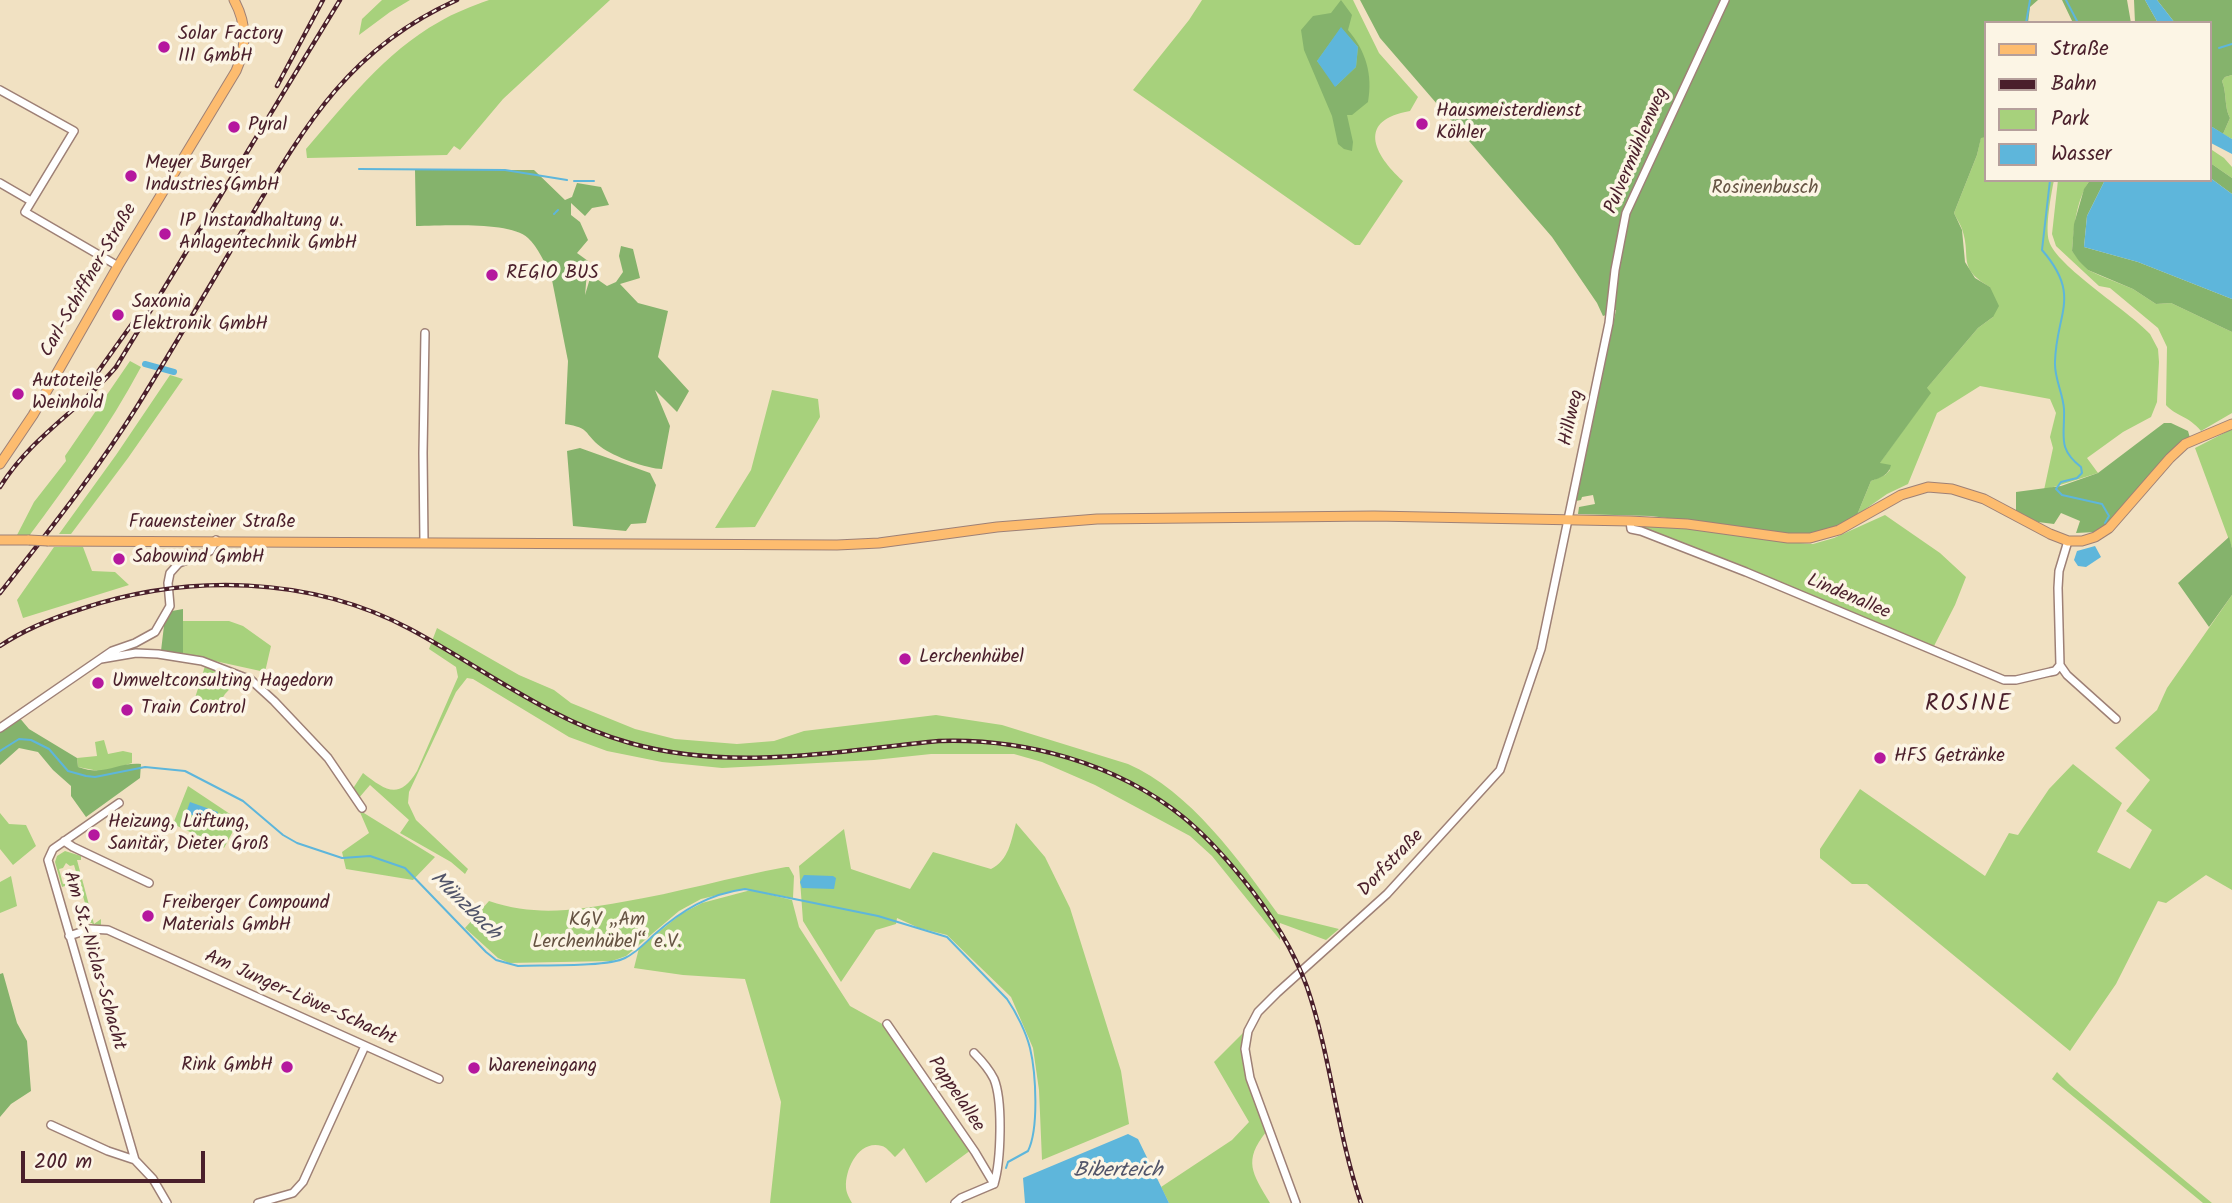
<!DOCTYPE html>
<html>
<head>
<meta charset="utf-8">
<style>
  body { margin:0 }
  #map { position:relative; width:2232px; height:1203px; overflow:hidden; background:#f1e1c2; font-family:Kalam,sans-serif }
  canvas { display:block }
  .legend { position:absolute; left:1984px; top:21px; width:228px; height:161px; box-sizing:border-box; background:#fcf5e5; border:2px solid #b59f9b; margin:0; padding:9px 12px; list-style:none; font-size:21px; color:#4a1f2b }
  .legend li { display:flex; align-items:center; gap:14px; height:35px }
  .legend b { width:35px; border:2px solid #b59f9b }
  .scale { position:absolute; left:21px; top:1151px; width:184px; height:32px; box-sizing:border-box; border:4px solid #4a1f2b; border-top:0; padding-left:9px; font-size:21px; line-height:24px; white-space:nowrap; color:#4a1f2b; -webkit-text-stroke:5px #fcf5e5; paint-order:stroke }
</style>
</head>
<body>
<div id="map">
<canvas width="2232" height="1203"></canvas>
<ul class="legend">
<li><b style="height:9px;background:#fdbc6f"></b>Straße</li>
<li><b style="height:9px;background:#4a1f2b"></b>Bahn</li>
<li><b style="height:19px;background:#a7d17c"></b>Park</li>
<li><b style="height:19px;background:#5eb6db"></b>Wasser</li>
</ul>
<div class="scale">200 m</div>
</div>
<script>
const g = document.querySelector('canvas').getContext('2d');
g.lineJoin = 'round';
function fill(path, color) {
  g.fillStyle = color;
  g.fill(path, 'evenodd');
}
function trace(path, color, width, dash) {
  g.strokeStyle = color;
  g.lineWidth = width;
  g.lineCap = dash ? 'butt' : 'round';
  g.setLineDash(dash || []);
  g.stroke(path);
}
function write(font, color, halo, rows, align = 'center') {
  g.font = font + ' Kalam,sans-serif';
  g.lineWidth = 7;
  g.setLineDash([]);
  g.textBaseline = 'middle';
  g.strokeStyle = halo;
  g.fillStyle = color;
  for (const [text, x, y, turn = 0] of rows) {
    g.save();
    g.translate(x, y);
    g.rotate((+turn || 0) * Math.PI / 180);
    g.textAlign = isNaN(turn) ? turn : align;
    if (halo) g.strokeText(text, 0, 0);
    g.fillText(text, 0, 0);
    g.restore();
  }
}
const green = new Path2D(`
  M382 0H410L390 12 359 35 362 19Z
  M489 0H610L503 99 460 150 454 146 447 155 307 158 306 149C346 103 385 52 439 22 454 13 472 6 489 0Z
  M1202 0H1353L1379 53 1418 97 1410 111C1357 120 1373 154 1403 181L1360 245H1355L1133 90 1189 20Z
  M2232 75V139L2223 134 2230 118C2224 107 2227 93 2222 81L2225 77Z
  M1981 137H1985V180H2054C2051 195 2045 227 2049 241 2056 266 2129 311 2150 334L2158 349 2159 362 2157 402 2151 417 2123 432 2087 458 2098 473 2044 490 2053 448 2050 437 2056 413 2050 399 1980 386 1937 413 1908 484 1887 494 1857 515 1871 481 1885 475 1890 470 1879 464 1930 393 1926 389 1978 328 1993 317 1990 287C1956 267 1972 258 1962 229 1960 223 1956 218 1954 213L1977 155Z
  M2209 148 2224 158 2232 167V178L2209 162Z
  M2058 180H2090C2076 200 2074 227 2072 251L2088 270 2101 276 2133 289 2156 304 2171 303 2232 332V413L2201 431C2189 416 2174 415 2166 405L2167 347 2158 328 2110 288 2099 286 2056 246 2052 234Z
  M130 361 141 367C109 427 69 482 29 536L16 537 34 502 66 461 65 456Z
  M170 375 183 379 128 458 71 534H59L116 455Z
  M772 390 818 399 820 417 755 527 715 528 751 470Z
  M2232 429V548L2195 448Z
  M1885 515 1940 553 1966 577 1955 605 1934 646 1634 525 1694 527 1786 542 1813 544 1834 538Z
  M54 547H83L92 571 115 572 129 585 23 618 17 600Z
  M2232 595V890L2206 875 2166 903 2158 901 2116 984 2070 1051 1867 884H1852L1820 858V849L1860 789 1985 876 2009 833 2018 835 2049 789 2073 764 2122 803 2097 852 2130 869 2152 830 2126 811 2150 780 2115 748 2157 710 2167 688Z
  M183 621H229L243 626 271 646 265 672 183 654Z
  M437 628 519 675 554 690 571 703 635 729 675 739 737 744 774 741 804 731 936 715 1002 725 1128 764C1190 791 1239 860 1278 914L1339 929 1326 940 1280 923V940L1212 856 1190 836 1095 785 1042 762 1014 754H931L874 760 722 768 662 762 607 751 569 737 473 679 467 678 456 692 409 792 408 803 416 820 468 869 465 874 451 862 400 833 409 820 370 785 358 799 352 790 363 773C385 790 399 801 417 771L458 677 456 667 429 649Z
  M205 666 240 678 225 694 215 710 195 698Z
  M104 740 108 754 123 751 132 753V763L104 772 78 767 77 758 97 756 95 742Z
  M188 786 239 820 224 848 173 824Z
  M359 810 435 857 413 880 346 869 342 852 369 833Z
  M0 813 9 824 26 825 36 846 13 865 0 849Z
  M1016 823 1045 857 1070 908 1121 1071 1129 1124 1042 1160 1039 1090 1033 1048 1011 997 947 935 919 928 897 918 896 924 876 930 841 982 803 921 799 866 844 829 851 869 910 889 933 852 991 869C1009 860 1011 841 1016 823Z
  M65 851 81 856V860H77L94 924 101 919V926H94L92 923H85V919L89 917 74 865 70 866 66 863 63 868 59 869 63 884 68 883V885L62 887 55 862 57 856Z
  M786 867H789L794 876 793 898 743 889 701 899 679 911 626 956 612 961 509 963 498 958 465 928 489 901C537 917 575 910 622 902 677 893 731 877 786 867Z
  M11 876 17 906 0 913V882Z
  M751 890 792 900 799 927 850 1006 886 1026 971 1150 926 1183 904 1148 895 1157C891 1153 886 1147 882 1146 859 1139 845 1169 846 1187 846 1192 849 1198 852 1203H770L781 1102 745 979 683 975 634 968 639 948 681 914 702 903Z
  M1244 1032 1249 1038V1063L1266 1132C1243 1161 1252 1173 1270 1203H1169L1161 1187 1232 1140 1249 1122 1214 1062Z
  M2057 1072 2070 1085 2212 1203H2203L2052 1079Z`);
const forest = new Path2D(`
  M1341 0 1352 15 1348 30C1366 51 1373 75 1368 102L1352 115H1347L1353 142 1352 151 1344 149 1338 144 1332 116 1304 50 1301 30 1313 16 1331 13ZM1341 28 1358 47 1356 67 1336 86 1317 61Z
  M1360 0H2038L2030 7 2028 23H1985V137L1981 138 1977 155 1954 213 1962 230 1965 262 1975 278 1990 287 1999 306 1993 317 1978 328 1927 388 1931 393 1880 463 1891 465C1889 475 1880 478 1871 481L1857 515 1848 523 1821 533 1794 534 1651 516 1578 514 1579 507 1595 504 1593 495 1582 497 1581 500 1576 501 1616 310H1608L1606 315 1603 316 1597 303 1552 237 1380 38Z
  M2062 0H2127L2131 23H2073Z
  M2134 0H2145L2158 23H2135Z
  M2157 0H2232V75L2225 77 2222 81C2227 93 2224 107 2230 118L2223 134 2209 125V23H2175Z
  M2209 162 2232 178V194L2209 177Z
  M415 170H534L565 200 572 197 577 183 601 187 609 205 592 208 585 216 571 203V215L580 222 588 240 577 253 588 261 585 295 591 275 607 286 616 282 623 272 619 256 621 246 633 249 640 278 620 284 638 303 668 311 658 357 689 391 677 412 655 390 670 426 662 469C648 469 612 456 601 447 583 433 591 428 565 424L568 361 551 275C545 264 538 247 528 238 510 221 442 226 416 226Z
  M2090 180H2105L2087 216 2084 247 2138 262 2232 299V332L2171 303 2156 304 2133 289 2088 270 2079 261 2072 251 2074 224 2084 189Z
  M2164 423H2171L2188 431 2190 438 2105 526 2095 532 2076 533 2080 521 2061 513 2054 524 2038 522 2016 511V492L2061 486 2098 473Z
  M580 448 650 473 656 485 646 523 631 524 626 531 573 526 567 451Z
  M2229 537 2232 548V595L2209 627 2178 583Z
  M183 609V654L161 651 165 617 172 611Z
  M18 716 29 729 77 758 78 767C106 777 116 762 141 764L140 778 86 817 71 796V786L53 770 38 752 19 748 0 765V728Z
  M3 973 17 1023 27 1041 31 1091 11 1104 0 1117V974Z`);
const water = new Path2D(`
  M2145 0H2157L2175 23H2158Z
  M1341 27 1358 47 1356 67 1335 87 1317 61Z
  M2209 125 2232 139V154L2209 142Z
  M2209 177 2232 194V299L2138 262 2084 247 2087 216 2105 180H2209Z
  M2095 546 2101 557 2086 567 2078 566 2074 560 2077 551Z
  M190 802 218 812 214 822 186 813Z
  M804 875 833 876 836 878 834 889 802 888 800 882Z
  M1128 1134 1138 1139 1169 1203H1025L1023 1178Z`);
const stream = new Path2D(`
  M2066 0 2078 23
  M2026 23 2030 0
  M2219 48 2232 44
  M359 169 505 170 567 180
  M2050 180 2042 250C2082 296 2056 313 2055 362 2054 378 2063 393 2064 409 2065 437 2057 448 2081 467L2082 473 2077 478 2061 482 2056 489 2062 495 2102 504 2109 516 2105 523
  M574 181H594
  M556 212 558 210
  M554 214 555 213
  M0 751 19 739 31 740 49 749 68 771 86 776 95 777 145 767 185 771 243 801 283 835 297 843 342 858 370 856 405 868 486 952 496 960 518 966C541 965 608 967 625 958 636 953 646 942 655 934 682 910 709 894 745 889L878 916 947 937 1007 999C1016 1012 1026 1032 1030 1048 1036 1073 1039 1129 1028 1151L1008 1162 1006 1168`);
const canal = new Path2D(`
  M145 364 174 372`);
const minor = new Path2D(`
  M0 90 74 131 25 212 118 266
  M0 183 31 201
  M1630 521 1631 529 1641 531 1746 572 2004 680H2016L2050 672 2055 671 2060 665
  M2068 541 2059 571 2058 588 2060 665 2067 675 2116 719
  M424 542 423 453 425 333
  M101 659 136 653 158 654 202 661 251 680 274 701 328 758 362 808
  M0 728 112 651 135 643 155 632 170 606 168 583 170 573 179 563 210 551 216 540
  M119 803 53 849 48 860 135 1160 153 1179 167 1203
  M64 841 73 847 149 883
  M69 936 90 929 108 930 439 1079
  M887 1024 975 1152 994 1184
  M974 1053C982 1061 989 1069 994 1079 1003 1101 1001 1161 994 1184
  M51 1125 108 1151 135 1160
  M258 1203 293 1193 303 1182 365 1046
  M955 1203 961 1198 994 1184
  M1296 1203 1250 1078 1245 1049 1248 1031 1258 1012 1277 993 1387 894 1500 770 1541 649 1609 323 1615 270 1626 213 1725 0`);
const major = new Path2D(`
  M0 464 33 415 118 266 236 71C247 46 247 24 234 0
  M0 540H29
  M48 541 837 545 879 543 997 527 1097 519 1374 516 1630 521 1687 524 1788 538H1810L1839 530 1901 495 1928 487 1952 489 1984 499 2050 534 2068 541H2082L2095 537 2109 528 2170 458 2185 444 2232 424`);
const rail = new Path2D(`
  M277 86 323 0
  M92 380 137 317
  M0 487C32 436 79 411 116 367L340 0
  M0 593C48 532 97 471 138 405 175 345 211 284 247 223 304 127 349 48 457 0
  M0 646C25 629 53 618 81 609 188 573 310 576 410 629 483 668 549 720 630 743 733 772 835 751 939 741 1024 738 1116 763 1183 817 1205 835 1224 856 1242 878 1269 911 1292 946 1307 987 1331 1057 1337 1133 1361 1203`);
const majorBridge = new Path2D(`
  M29 540 48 541`);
const markers = [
  [164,47,7,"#b5179e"],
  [1422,124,7,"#b5179e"],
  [234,127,7,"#b5179e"],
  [131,176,7,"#b5179e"],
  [165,234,7,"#b5179e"],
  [492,275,7,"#b5179e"],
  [118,315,7,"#b5179e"],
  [18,394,7,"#b5179e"],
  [119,559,7,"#b5179e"],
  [905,659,7,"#b5179e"],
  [98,683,7,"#b5179e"],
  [127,710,7,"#b5179e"],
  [1880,758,7,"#b5179e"],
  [94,835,7,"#b5179e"],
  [148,916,7,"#b5179e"],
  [287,1067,7,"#b5179e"],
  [474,1068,7,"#b5179e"]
];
const poiNames = [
  ["Solar Factory",178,36],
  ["III GmbH",178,58],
  ["Hausmeisterdienst",1436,113],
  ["Köhler",1436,135],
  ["Pyral",248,127],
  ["Meyer Burger",145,165],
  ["Industries GmbH",145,187],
  ["IP Instandhaltung u.",179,223],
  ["Anlagentechnik GmbH",179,245],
  ["REGIO BUS",506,275],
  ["Saxonia",132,304],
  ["Elektronik GmbH",132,326],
  ["Autoteile",32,383],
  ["Weinhold",32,405],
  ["Sabowind GmbH",133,559],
  ["Lerchenhübel",919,659],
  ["Umweltconsulting Hagedorn",112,683],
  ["Train Control",141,710],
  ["HFS Getränke",1894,758],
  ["Heizung, Lüftung,",108,824],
  ["Sanitär, Dieter Groß",108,846],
  ["Freiberger Compound",162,905],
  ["Materials GmbH",162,927],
  ["Rink GmbH",273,1067,"right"],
  ["Wareneingang",488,1068]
];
const streetNames = [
  ["Pulvermühlenweg",1638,151,-67],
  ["Carl-Schiffner-Straße",90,281,-60],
  ["Hillweg",1573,418,-78],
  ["Frauensteiner Straße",212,524],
  ["Lindenallee",1848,598,23],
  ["Dorfstraße",1392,864,-46],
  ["Am St.-Niclas-Schacht",93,961,74],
  ["Am Junger-Löwe-Schacht",300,999,24],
  ["Pappelallee",955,1095,56]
];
const parkNames = [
  ["Rosinenbusch",1765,190],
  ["KGV „Am",607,922],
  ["Lerchenhübel“ e.V.",607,944]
];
const waterNames = [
  ["Münzbach",464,907,44],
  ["Biberteich",1118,1172]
];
const quarterNames = [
  ["ROSINE",1969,706]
];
fill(green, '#a7d17c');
fill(forest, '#85b36c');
fill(water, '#5eb6db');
trace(stream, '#5eb6db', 2);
trace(canal, '#5eb6db', 6);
trace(minor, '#9e8076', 10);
trace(major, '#9e8076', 11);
trace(minor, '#fff', 7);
trace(major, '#fdbc6f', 9);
trace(rail, '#4a1f2b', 4.5);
trace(rail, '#fcf5e5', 2, [5]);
trace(majorBridge, '#9e8076', 11, []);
trace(majorBridge, '#fdbc6f', 9);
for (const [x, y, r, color] of markers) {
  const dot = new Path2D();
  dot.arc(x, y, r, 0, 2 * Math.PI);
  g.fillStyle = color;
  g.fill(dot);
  trace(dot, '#fcf5e5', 2.5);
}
write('19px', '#4a1f2b', '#fcf5e5', poiNames, 'left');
write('19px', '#4a1f2b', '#fcf5e5', streetNames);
write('19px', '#665443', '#fcf5e5', parkNames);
write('italic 21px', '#515469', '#fcf5e5', waterNames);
g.letterSpacing = '2px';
write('23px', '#4a1f2b', '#fcf5e5', quarterNames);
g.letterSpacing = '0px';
</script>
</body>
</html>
